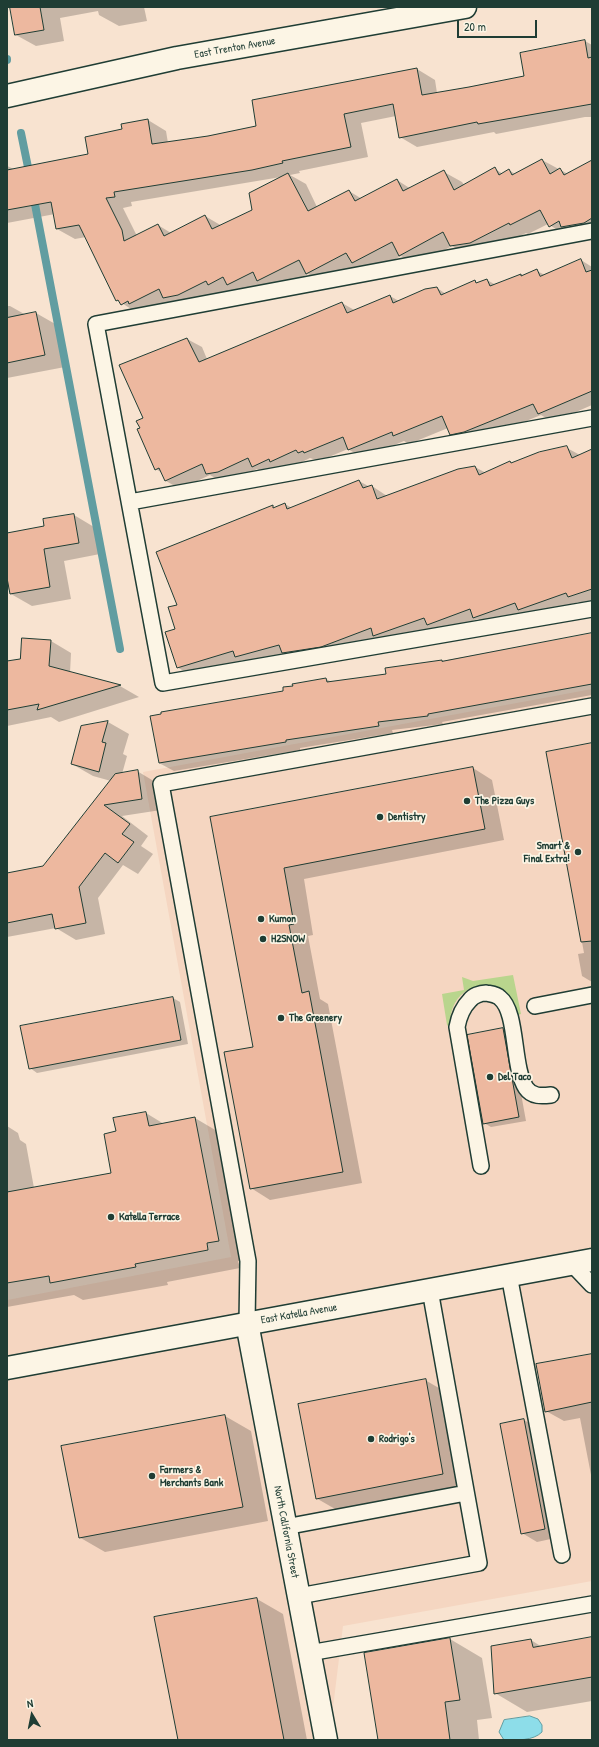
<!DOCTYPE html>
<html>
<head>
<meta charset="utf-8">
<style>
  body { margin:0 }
  #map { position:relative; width:599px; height:1747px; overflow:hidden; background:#f8e3d0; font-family:"Patrick Hand",sans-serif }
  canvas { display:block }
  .frame { position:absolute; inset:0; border:8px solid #1f3d34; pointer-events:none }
  .north { position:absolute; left:12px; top:1695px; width:40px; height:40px; -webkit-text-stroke:3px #fcf5e5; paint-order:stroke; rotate:350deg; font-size:11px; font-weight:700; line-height:16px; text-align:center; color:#1f3d34 }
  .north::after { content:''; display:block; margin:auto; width:14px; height:18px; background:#1f3d34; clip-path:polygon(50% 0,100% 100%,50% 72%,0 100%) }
  .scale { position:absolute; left:457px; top:20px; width:80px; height:18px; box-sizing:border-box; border:2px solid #1f3d34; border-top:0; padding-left:5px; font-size:12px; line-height:14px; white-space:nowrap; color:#1f3d34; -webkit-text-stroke:3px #fcf5e5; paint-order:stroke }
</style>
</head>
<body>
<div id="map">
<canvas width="599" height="1747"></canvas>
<div class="frame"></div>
<div class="north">N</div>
<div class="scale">20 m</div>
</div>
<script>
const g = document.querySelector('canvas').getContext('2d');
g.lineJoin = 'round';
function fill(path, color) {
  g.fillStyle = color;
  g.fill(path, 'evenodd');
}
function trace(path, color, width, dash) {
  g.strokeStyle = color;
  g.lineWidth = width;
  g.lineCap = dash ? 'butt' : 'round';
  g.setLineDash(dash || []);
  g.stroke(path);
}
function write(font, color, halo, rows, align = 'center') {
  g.font = font + ' "Patrick Hand",sans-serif';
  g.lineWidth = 3.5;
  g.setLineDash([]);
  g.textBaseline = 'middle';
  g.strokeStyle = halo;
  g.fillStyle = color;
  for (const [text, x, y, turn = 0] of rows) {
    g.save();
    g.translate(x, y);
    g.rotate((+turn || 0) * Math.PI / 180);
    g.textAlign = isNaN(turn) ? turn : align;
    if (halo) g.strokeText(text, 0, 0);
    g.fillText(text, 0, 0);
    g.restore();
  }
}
const built = new Path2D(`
  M592 689V1581L343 1626 329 1740H7V1300L231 1257 143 772Z`);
const green = new Path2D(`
  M513 975 521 1014 518 1015C512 982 471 975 455 1003 451 1010 450 1017 450 1024L448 1026 447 1025 442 994 464 990 462 977 473 981Z`);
const water = new Path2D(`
  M530 1716 538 1719 542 1725V1732C533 1741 517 1740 504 1740L499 1732 504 1720Z`);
const shadow = new Path2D(`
  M11 7H144L147 21 119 26 99 15 98 11 60 18 64 41 36 46 16 35Z
  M585 41 592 45V117H585L496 134 494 132 417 147 400 137 396 116 361 123 368 157 299 171 300 173 290 175 306 184 317 207 349 191 362 199 397 180 411 189 444 172 462 182 464 185 495 169 503 174 509 170 515 174 542 160 568 174 592 161V234L567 236 548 224 528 234 526 233 488 252 469 256 452 246 417 265 401 256 370 273 358 266 324 284 308 274 276 290 245 295 236 289 227 294 222 292 196 305 182 308 171 302 148 314H139L117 300 86 237 75 239 57 229 55 214 7 223V166L14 169 89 155 123 130 148 120 166 131 168 143 257 127 417 69 435 80 437 93 525 76ZM281 177 253 211 222 226 205 216 171 233 158 225 137 236 123 208 132 206 131 202Z
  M581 260 592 267V405L553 422 541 415 479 440 465 443 451 434 448 428 409 444 404 441 363 458 348 449 319 461 310 458 286 470 268 475 257 469 234 480 222 482 210 475 180 489 166 481 162 473 156 469 141 428 144 419 187 339 202 347 207 359 342 303 356 311 390 296 399 301 437 288 446 294 475 282 478 284 487 280 496 285 521 275 523 276 537 271 545 275Z
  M7 306H10L26 315 36 313 57 325 65 367 7 378Z
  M567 448 580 455 592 450V602L583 605 578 602 533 618 525 613 489 626 478 619 442 632 434 628 389 644 250 664 243 660 192 676 177 667 176 630 178 605 272 506 275 508 285 504 292 508 359 481 370 487 372 486 387 496 475 467 486 473Z
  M74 515 94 527 100 554 64 561 71 599 32 606 11 594 10 589 7 590V534L46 527Z
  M592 634V695L442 722 443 724 392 730 393 733 300 748V750L174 771 159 763 284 692 326 679 332 682 388 674 442 661 444 662Z
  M51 641 71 653 70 673 120 686 139 697 59 722 51 717 7 726V662L21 660Z
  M108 722 129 734 123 754 127 756 122 774 137 771 157 783 161 810 122 816 148 836 141 846 153 854 138 874 123 865 98 898 105 934 76 940 56 928 7 937V874L44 867 111 781 93 776 72 764 82 726Z
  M592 744V982L582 976 578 954 584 953 547 753Z
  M473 768 492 780 504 840 304 879 313 935 308 936 320 999 328 1004 362 1183 270 1200 251 1188 254 1047 211 818Z
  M173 998 180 1002 188 1044 37 1073 30 1068Z
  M503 1029 510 1033 526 1121 491 1127 484 1123Z
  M146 1113 164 1124 195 1118 227 1137 250 1259 238 1261 240 1268 167 1282 168 1285 83 1300 74 1295 7 1307V1126L18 1133 20 1140 26 1144 34 1188 112 1174 117 1132Z
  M592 1355V1480L580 1418 564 1421 546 1411Z
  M425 1380 451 1395 469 1489 342 1513 316 1498Z
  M225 1416 251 1431 268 1521 105 1552 79 1537 62 1447Z
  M524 1420 539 1429 560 1537 537 1542 522 1533Z
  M257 1599 283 1614 307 1740H179Z
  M592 1638V1701L527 1712 495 1693 531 1640 542 1647Z
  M450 1639 482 1658 492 1718 477 1720 479 1740H380Z`);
const stream = new Path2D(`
  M7 59V60
  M21 133 30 177
  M33 194 120 649`);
const building = new Path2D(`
  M10 7H40L44 30 15 35Z
  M585 40 588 58 592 57V104L478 124 477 122 399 138 393 104 344 114 351 147 282 161 283 163 252 170 114 192 115 197 106 198 122 230 124 241 158 224 164 236 205 215 212 229 252 210 249 193 288 173 308 211 349 190 355 201 397 179 403 191 444 170 454 190 495 167 499 175 509 169 512 175 542 159 550 174 560 168 564 175 592 160V218L584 223 561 227 559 221 549 227 540 210 510 225 509 223 470 243 450 246 443 232 399 256 392 242 352 263 346 253 306 274 299 260 257 281 253 272 227 285 223 277 208 285 206 281 178 295 163 298 159 289 129 304 128 301 121 305 118 300 116 301 79 225 56 229 51 202 7 210V170L88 154 85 137 122 129 121 124 148 119 152 144 208 136 256 126 252 100 417 68 422 95 469 87 524 76 520 53Z
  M581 259 586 272 592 270V391L538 414 533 404 464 432 450 435 442 416 393 436 392 432 348 450 343 437 304 453 303 451 298 453 296 450 270 462 269 459 252 467 248 458 218 472 206 474 202 464 165 481 159 468 155 470 137 429 140 428 136 421 143 418 119 365 187 338 199 362 342 302 347 313 390 295 393 303 425 289 437 287 441 295 475 280 476 283 487 279 490 286 521 274V276L537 269 540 276Z
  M36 312 45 355 7 363V318Z
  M567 446 572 458 592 449V589L568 597 566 593 518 610 515 603 473 618 470 609 427 625 424 618 373 636 371 628 321 647 282 653 279 645 235 657 233 651 177 668 165 632 175 629 168 607 177 605 156 552 273 505V508L285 503 287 509 359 480 363 488 372 485 377 499 458 469 475 466 479 475 510 461 511 463 539 452Z
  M74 514 79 543 44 549 50 587 10 594 7 578V533L44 526 43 519Z
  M592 633V684L428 714V716L378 722 379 726 286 740V742L159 763 150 716 161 714V712L283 691V687L293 686 292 684 326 678 327 682 386 674 385 668 442 660V661Z
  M22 638 51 640 49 666 121 685 37 710 39 704 7 710V661L20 659Z
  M108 721 102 742 106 743 99 772 71 764 81 726Z
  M592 743V941L581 942 546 752Z
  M473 767 485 829 284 868 294 924 289 925 302 993 309 991 343 1172 250 1189 224 1052 253 1047 210 817Z
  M138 770 142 799 104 805 130 824 122 834 134 842 118 863 105 853 79 887 86 923 55 929 52 914 7 923V873L43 866 115 774Z
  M173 997 181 1040 29 1069 20 1026Z
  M503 1028 519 1117 483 1124 467 1035Z
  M146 1112 149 1126 195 1117 219 1241 207 1243 208 1250 135 1264 136 1267 50 1283 49 1276 7 1283V1192L111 1173 104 1134 116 1131 113 1118Z
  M592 1354V1402L545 1412 536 1364Z
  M426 1379 443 1474 316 1499 298 1404Z
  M225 1415 243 1507 79 1538 61 1446Z
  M524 1419 545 1529 521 1534 500 1424Z
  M257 1598 284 1740H178L154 1617Z
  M592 1637V1677L494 1694 491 1646 531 1639 533 1647Z
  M450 1638 460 1700 445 1702 450 1740H378L364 1653Z`);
const service = new Path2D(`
  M592 231 96 324 163 683 592 609
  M130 502 592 418
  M535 1006 592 995
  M481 1166 457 1027C459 1016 462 1008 470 1000 473 996 480 993 486 993 491 994 496 994 500 998 518 1012 512 1067 526 1088 532 1097 542 1096 551 1095
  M572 1264 592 1285
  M509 1275 562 1555
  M247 1323 248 1261 161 784 592 706
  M285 1527 466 1493
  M299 1596 479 1563 430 1290
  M309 1653 592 1604`);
const minor = new Path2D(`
  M7 96 177 58 465 7
  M247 1323 326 1740`);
const primary = new Path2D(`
  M7 1368 592 1260`);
const markers = [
  [467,801,4,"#1f3d34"],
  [380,817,4,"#1f3d34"],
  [578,852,4,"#1f3d34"],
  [261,919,4,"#1f3d34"],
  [263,939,4,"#1f3d34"],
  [281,1018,4,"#1f3d34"],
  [490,1077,4,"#1f3d34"],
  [111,1217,4,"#1f3d34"],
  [371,1439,4,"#1f3d34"],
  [152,1476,4,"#1f3d34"]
];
const streetNames = [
  ["East Trenton Avenue",235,48,-10],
  ["East Katella Avenue",299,1314,-10],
  ["North California Street",286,1532,79]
];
const poiNames = [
  ["The Pizza Guys",475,801],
  ["Dentistry",388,817],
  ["Smart &",570,846,"right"],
  ["Final Extra!",570,859,"right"],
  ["Kumon",269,919],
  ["H2SNOW",271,939],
  ["The Greenery",289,1018],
  ["Del Taco",498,1077],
  ["Katella Terrace",119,1217],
  ["Rodrigo's",379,1439],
  ["Farmers &",160,1470],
  ["Merchants Bank",160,1483]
];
fill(built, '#f5d6c1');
fill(green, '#b9d58d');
fill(water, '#8ddde9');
trace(water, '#619da1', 1);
fill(shadow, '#0003');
trace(stream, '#619da1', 8);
fill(building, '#edb89f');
trace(building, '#1f3d34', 1);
trace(service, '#1f3d34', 18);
trace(minor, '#1f3d34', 25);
trace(primary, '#1f3d34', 25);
trace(service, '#fcf5e5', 15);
trace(minor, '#fcf5e5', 22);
trace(primary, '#fcf5e5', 22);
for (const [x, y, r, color] of markers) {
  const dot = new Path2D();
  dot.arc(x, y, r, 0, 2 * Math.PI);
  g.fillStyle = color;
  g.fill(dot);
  trace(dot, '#fcf5e5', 1.5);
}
write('11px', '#1f3d34', '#fcf5e5', streetNames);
write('bold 11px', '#1f3d34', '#fcf5e5', poiNames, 'left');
</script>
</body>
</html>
